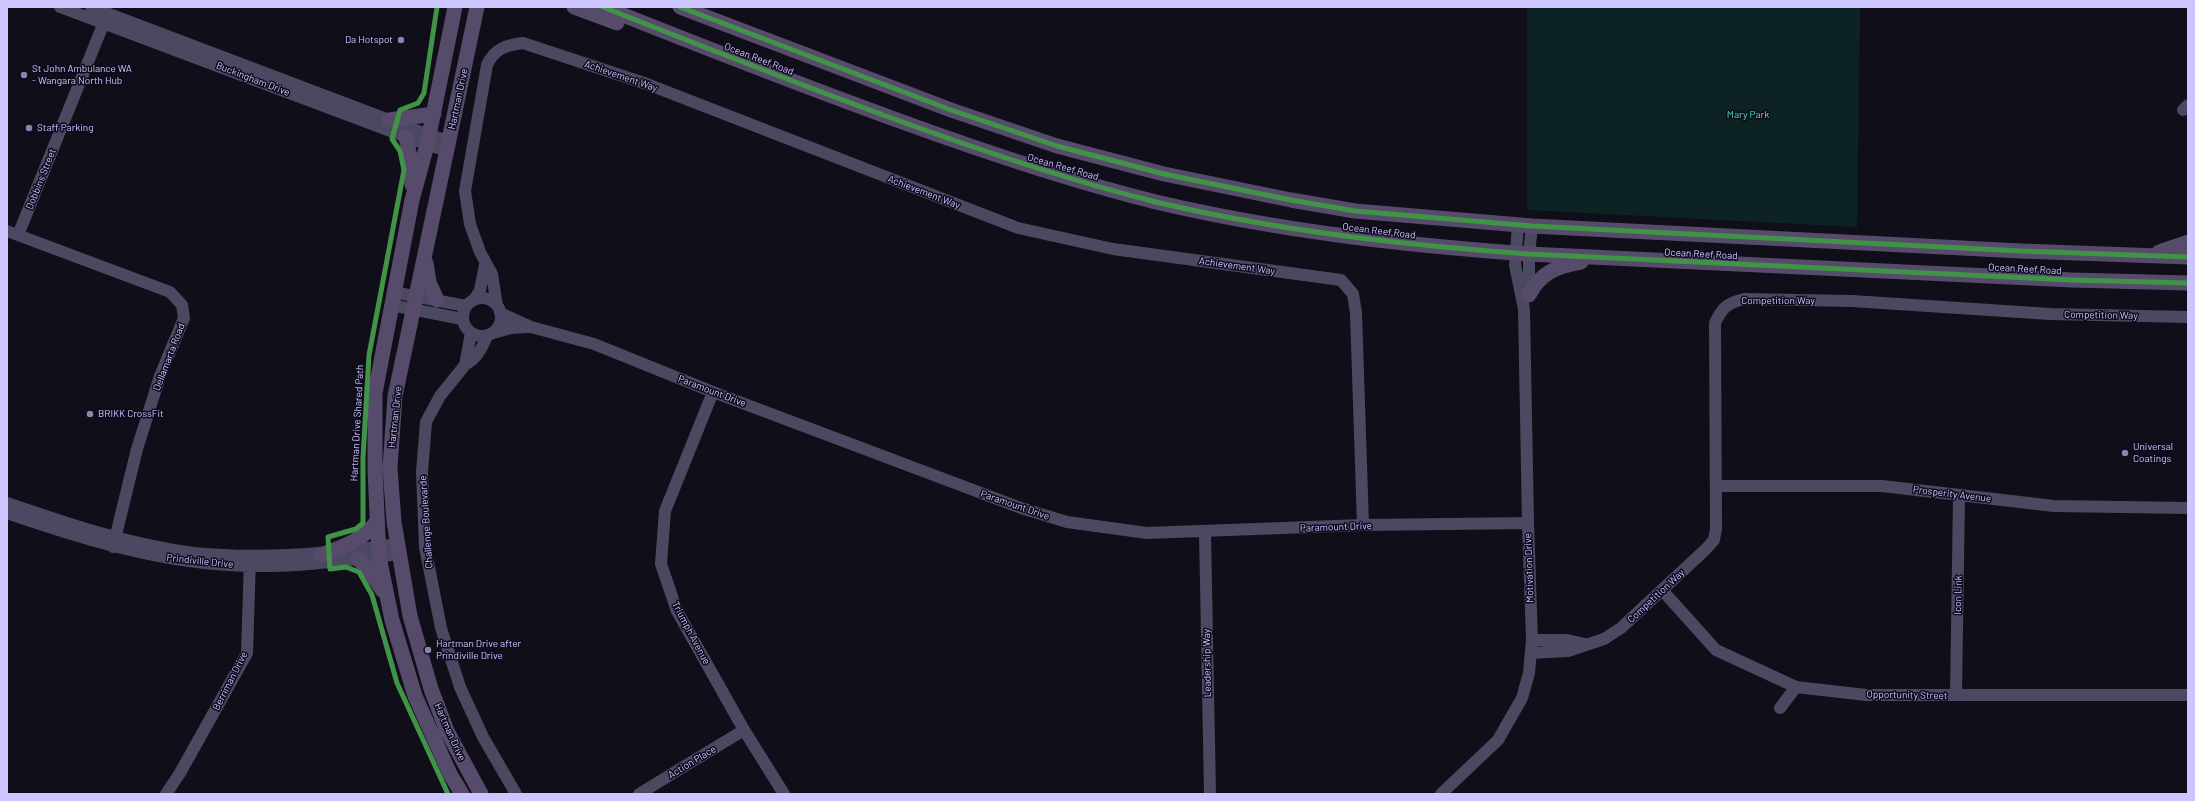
<!DOCTYPE html>
<html>
<head>
<meta charset="utf-8">
<style>
  body { margin:0 }
  #map { position:relative; width:2195px; height:801px; overflow:hidden; background:#100e18; font-family:Barlow,sans-serif }
  canvas { display:block }
  .frame { position:absolute; inset:0; border:8px solid #ccc5ff; pointer-events:none }
</style>
</head>
<body>
<div id="map">
<canvas width="2195" height="801"></canvas>
<div class="frame"></div>
</div>
<script>
const g = document.querySelector('canvas').getContext('2d');
g.lineJoin = 'round';
function fill(path, color) {
  g.fillStyle = color;
  g.fill(path, 'evenodd');
}
function trace(path, color, width, dash) {
  g.strokeStyle = color;
  g.lineWidth = width;
  g.lineCap = dash ? 'butt' : 'round';
  g.setLineDash(dash || []);
  g.stroke(path);
}
function write(font, color, halo, rows, align = 'center') {
  g.font = font + ' Barlow,sans-serif';
  g.lineWidth = 3;
  g.setLineDash([]);
  g.textBaseline = 'middle';
  g.strokeStyle = halo;
  g.fillStyle = color;
  for (const [text, x, y, turn = 0] of rows) {
    g.save();
    g.translate(x, y);
    g.rotate((+turn || 0) * Math.PI / 180);
    g.textAlign = isNaN(turn) ? turn : align;
    if (halo) g.strokeText(text, 0, 0);
    g.fillText(text, 0, 0);
    g.restore();
  }
}
const green = new Path2D(`
  M1527 7H1860L1857 227 1527 210Z`);
const minor = new Path2D(`
  M60 7 406 137 447 151
  M91 7 429 135 449 141
  M2183 110 2188 105
  M7 231 170 292 182 305 184 318 160 376 137 449 113 547
  M18 235 107 15
  M393 292 466 306
  M1529 295V254L1532 226
  M463 317a19 19 0 1 1 38 0a19 19 0 1 1-38 0Z
  M474 300 480 290 485 265
  M391 305 462 319
  M497 306 492 274 480 252 470 224 465 191 487 65C494 49 506 45 523 43L647 84 1018 228 1113 249 1341 280 1353 294 1356 313 1363 525
  M500 313 531 327 594 344 713 392 1021 508 1067 522 1147 533 1363 525 1528 523
  M471 333 465 365 440 396 426 422 422 472 425 547 441 628 460 687 483 737 516 794
  M493 333 511 328 528 327
  M466 364C477 358 482 348 487 336
  M713 392 665 511 661 564 677 611 744 730 784 794
  M1716 486H1882L2054 506 2188 508
  M7 503C68 524 130 545 194 553 262 560 330 554 397 544
  M7 513C86 540 166 565 251 566 301 567 349 560 399 554
  M1205 532 1210 794
  M1662 590 1716 650 1796 687 1866 695H2188
  M1532 640H1567L1585 644
  M1531 653 1568 651 1604 639 1621 628 1705 550 1714 540 1716 529 1715 323C1722 308 1727 303 1744 299L1852 301 2050 314 2188 317
  M1956 695 1959 496
  M1780 708 1796 687
  M166 794 180 773 247 653 250 559
  M639 794 744 730
  M1441 794 1498 740 1522 698 1529 673 1532 640 1528 523 1524 309 1515 265 1518 225`);
const major = new Path2D(`
  M455 7 427 145 412 200 375 393V470L379 557 392 620 415 696 450 774 462 794
  M477 7 395 396 390 468 394 522 410 616 431 689 447 731 481 794
  M574 7 617 23
  M603 7C701 46 798 84 897 120 982 151 1067 180 1156 202 1279 231 1403 245 1529 254L2072 280 2188 283
  M680 7 951 110 1057 146 1164 174 1291 200 1355 211 1532 226 2021 251 2188 257
  M389 120 434 114
  M406 137 410 157 412 185
  M2159 252 2188 242
  M426 263 429 282 437 300
  M1529 295C1540 273 1557 266 1581 262
  M321 555C342 547 364 540 377 521
  M358 559 367 568 383 591`);
const cycleway = new Path2D(`
  M437 7 424 93 418 103 400 110 392 139 400 151 404 170 369 355 363 458V523L356 529 328 537 330 569 346 567 359 572 372 595 397 683 448 794
  M603 7C701 46 798 84 897 120 982 151 1067 180 1156 202 1279 231 1403 245 1529 254L2072 280 2188 283
  M680 7 951 110 1057 146 1164 174 1291 200 1355 211 1532 226 2021 251 2188 257`);
const markers = [
  [401,40,4,"#8a85ae"],
  [24,75,4,"#8a85ae"],
  [29,128,4,"#8a85ae"],
  [90,414,4,"#8a85ae"],
  [2125,453,4,"#8a85ae"],
  [428,650,4,"#8a85ae"]
];
const poiNames = [
  ["Da Hotspot",393,40,"right"],
  ["St John Ambulance WA",32,69],
  ["- Wangara North Hub",32,81],
  ["Staff Parking",37,128],
  ["BRIKK CrossFit",98,414],
  ["Universal",2133,447],
  ["Coatings",2133,459],
  ["Hartman Drive after",436,644],
  ["Prindiville Drive",436,656]
];
const streetNames = [
  ["Ocean Reef Road",759,59,21],
  ["Achievement Way",621,76,19],
  ["Buckingham Drive",253,79,21],
  ["Hartman Drive",458,99,-78],
  ["Ocean Reef Road",1063,167,16],
  ["Dobbins Street",41,179,-68],
  ["Achievement Way",924,192,21],
  ["Ocean Reef Road",1379,231,7],
  ["Ocean Reef Road",1701,254,3],
  ["Achievement Way",1237,266,8],
  ["Ocean Reef Road",2025,269,3],
  ["Competition Way",1778,301],
  ["Competition Way",2101,315,1],
  ["Dellamarta Road",169,357,-69],
  ["Paramount Drive",712,391,21],
  ["Hartman Drive",395,417,-84],
  ["Hartman Drive Shared Path",357,423,-87],
  ["Prosperity Avenue",1952,494,7],
  ["Paramount Drive",1015,505,19],
  ["Challenge Boulevarde",426,522,-94],
  ["Paramount Drive",1336,527,-2],
  ["Prindiville Drive",200,561,6],
  ["Motivation Drive",1529,568,-92],
  ["Icon Link",1958,595,-89],
  ["Competition Way",1656,596,-43],
  ["Triumph Avenue",691,633,62],
  ["Leadership Way",1207,663,-91],
  ["Berriman Drive",230,681,-63],
  ["Opportunity Street",1907,695,1],
  ["Hartman Drive",450,732,66],
  ["Action Place",692,762,-31]
];
const parkNames = [
  ["Mary Park",1748,115]
];
fill(green, '#0d2323');
trace(minor, '#4a4961', 12);
trace(major, '#574b6b', 15);
trace(cycleway, '#419447', 5);
for (const [x, y, r, color] of markers) {
  const dot = new Path2D();
  dot.arc(x, y, r, 0, 2 * Math.PI);
  g.fillStyle = color;
  g.fill(dot);
  trace(dot, '#0d0a1c', 1.5);
}
write('10px', '#ccc5ff', '#0d0a1c', poiNames, 'left');
write('10px', '#ccc5ff', '#0d0a1c', streetNames);
write('10px', '#4ee2be', '#0d0a1c', parkNames);
</script>
</body>
</html>
